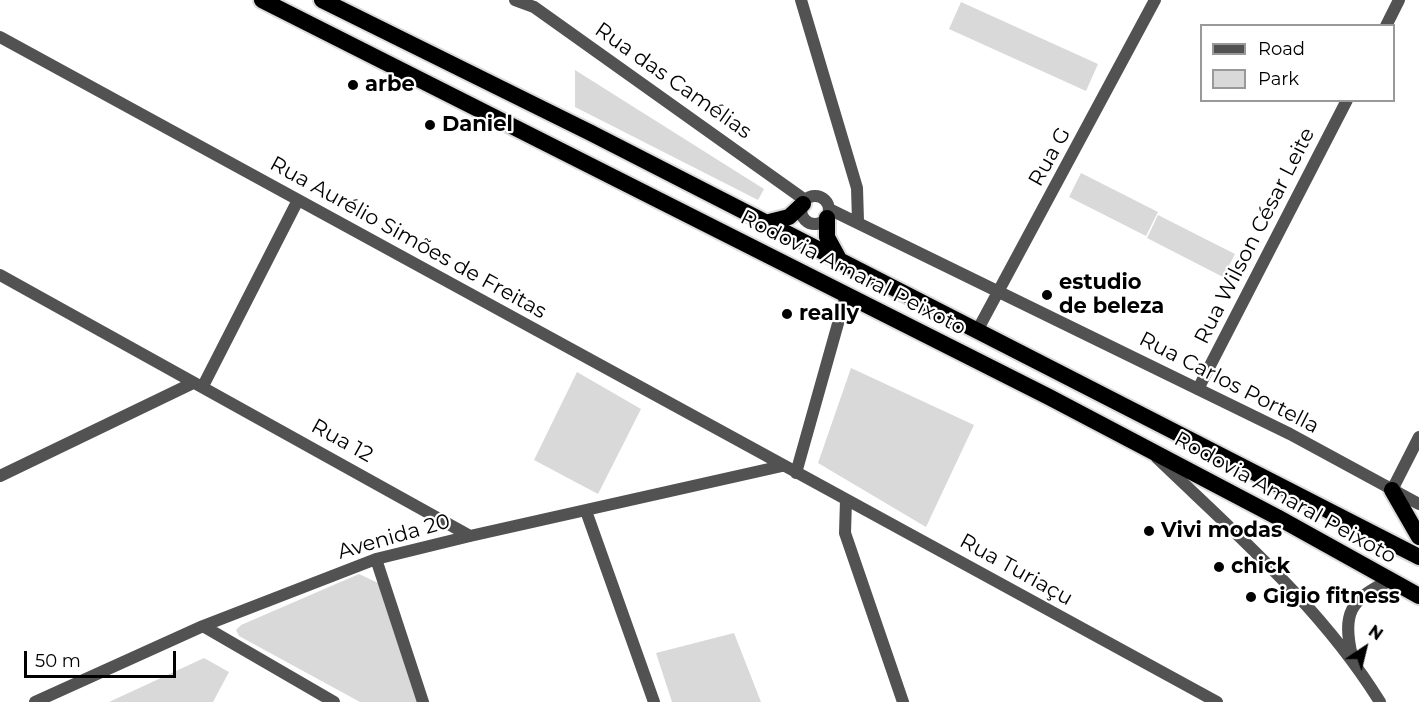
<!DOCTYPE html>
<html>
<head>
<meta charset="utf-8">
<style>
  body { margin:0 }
  #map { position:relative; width:1419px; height:702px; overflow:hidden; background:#fff; font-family:Montserrat,sans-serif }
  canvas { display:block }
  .legend { position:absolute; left:1200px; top:24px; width:195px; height:78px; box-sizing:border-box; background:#fff; border:2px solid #999; margin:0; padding:8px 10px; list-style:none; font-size:18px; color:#000 }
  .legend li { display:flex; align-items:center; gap:12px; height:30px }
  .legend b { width:30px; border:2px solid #999 }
  .north { position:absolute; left:1335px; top:618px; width:60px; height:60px; -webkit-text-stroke:4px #fff; paint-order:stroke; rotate:35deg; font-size:16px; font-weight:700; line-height:24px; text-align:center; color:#000 }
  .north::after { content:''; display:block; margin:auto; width:21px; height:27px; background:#000; clip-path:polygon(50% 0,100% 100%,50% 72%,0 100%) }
  .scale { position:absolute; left:24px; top:651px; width:152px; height:27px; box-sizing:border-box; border:3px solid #000; border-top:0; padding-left:8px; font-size:18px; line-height:21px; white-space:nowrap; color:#000; -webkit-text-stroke:4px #fff; paint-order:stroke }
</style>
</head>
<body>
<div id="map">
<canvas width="1419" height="702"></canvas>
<ul class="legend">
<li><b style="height:8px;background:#525252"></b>Road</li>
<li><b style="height:16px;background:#d9d9d9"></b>Park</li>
</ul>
<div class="north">N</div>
<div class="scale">50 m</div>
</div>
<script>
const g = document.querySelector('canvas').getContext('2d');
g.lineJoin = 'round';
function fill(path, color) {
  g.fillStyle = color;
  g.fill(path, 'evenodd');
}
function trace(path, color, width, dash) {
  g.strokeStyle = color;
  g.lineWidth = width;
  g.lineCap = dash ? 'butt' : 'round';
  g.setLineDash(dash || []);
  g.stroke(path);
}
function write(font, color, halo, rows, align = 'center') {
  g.font = font + ' Montserrat,sans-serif';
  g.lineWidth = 4.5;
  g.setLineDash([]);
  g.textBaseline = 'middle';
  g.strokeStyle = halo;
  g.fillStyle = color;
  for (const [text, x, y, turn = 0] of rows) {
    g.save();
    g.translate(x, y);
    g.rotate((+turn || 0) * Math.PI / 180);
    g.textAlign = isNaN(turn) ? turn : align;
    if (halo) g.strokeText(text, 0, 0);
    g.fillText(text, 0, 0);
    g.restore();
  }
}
const green = new Path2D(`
  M961 2 1098 64 1086 91 949 29Z
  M575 70 764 189 758 200 575 107Z
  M1081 173 1158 212 1146 236 1069 197Z
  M1158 215 1235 254 1223 277 1147 238Z
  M851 368 974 425 926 527 818 463Z
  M577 372 641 409 598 494 534 460Z
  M359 574 378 583 417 702H360L239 636 236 630 241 625Z
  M734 633 761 702H672L656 653Z
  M204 658 229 672 213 702H109Z`);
const minor = new Path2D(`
  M515 0 534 7 805 200
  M801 0 857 188 858 221
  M0 37 1217 702
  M801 210a14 14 0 1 1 28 0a14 14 0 1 1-28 0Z
  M829 209 1290 434 1419 504
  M0 275 470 536
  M977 331 1155 0
  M203 386 298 200
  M796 473 846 295
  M0 476 193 383
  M1392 490 1419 437
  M846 500 845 533 903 702
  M586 511 654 702
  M376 559 423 702
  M203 626 334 702
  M35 702 203 626 376 559 470 536 782 466`);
const tertiary = new Path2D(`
  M1386 26 1399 0
  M1198 389 1347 100
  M1157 458C1236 534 1322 608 1380 702
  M1352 656C1342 614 1350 599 1389 581`);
const trunk = new Path2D(`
  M262 0 1049 397 1277 517 1419 596
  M322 0 591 133 1419 557
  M827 218V237L840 261
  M765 223 789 217 803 204
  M1392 490 1419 537`);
const markers = [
  [353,85,6,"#000"],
  [430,125,6,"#000"],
  [1047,295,6,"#000"],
  [787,314,6,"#000"],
  [1149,531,6,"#000"],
  [1219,567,6,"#000"],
  [1251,597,6,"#000"]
];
const streetNames = [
  ["Rua das Camélias",673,81,35],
  ["Rua G",1050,157,-61],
  ["Rua Wilson César Leite",1255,236,-63],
  ["Rua Aurélio Simões de Freitas",408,238,29],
  ["Rodovia Amaral Peixoto",853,273,27],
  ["Rua Carlos Portella",1229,383,27],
  ["Rua 12",342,441,29],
  ["Rodovia Amaral Peixoto",1285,498,29],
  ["Avenida 20",394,537,-16],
  ["Rua Turiaçu",1016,570,29]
];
const poiNames = [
  ["arbe",365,85],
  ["Daniel",442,125],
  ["estudio",1059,283],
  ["de beleza",1059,307],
  ["really",799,314],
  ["Vivi modas",1161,531],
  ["chick",1231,567],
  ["Gigio fitness",1263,597]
];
fill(green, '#d9d9d9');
trace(trunk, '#dbdbdb', 20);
trace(minor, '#525252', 12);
trace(tertiary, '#525252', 12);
trace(trunk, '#000', 16);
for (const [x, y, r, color] of markers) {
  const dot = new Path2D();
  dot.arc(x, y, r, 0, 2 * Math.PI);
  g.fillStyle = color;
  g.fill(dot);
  trace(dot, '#fff', 2);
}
write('21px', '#000', '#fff', streetNames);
write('bold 21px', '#000', '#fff', poiNames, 'left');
</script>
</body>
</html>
